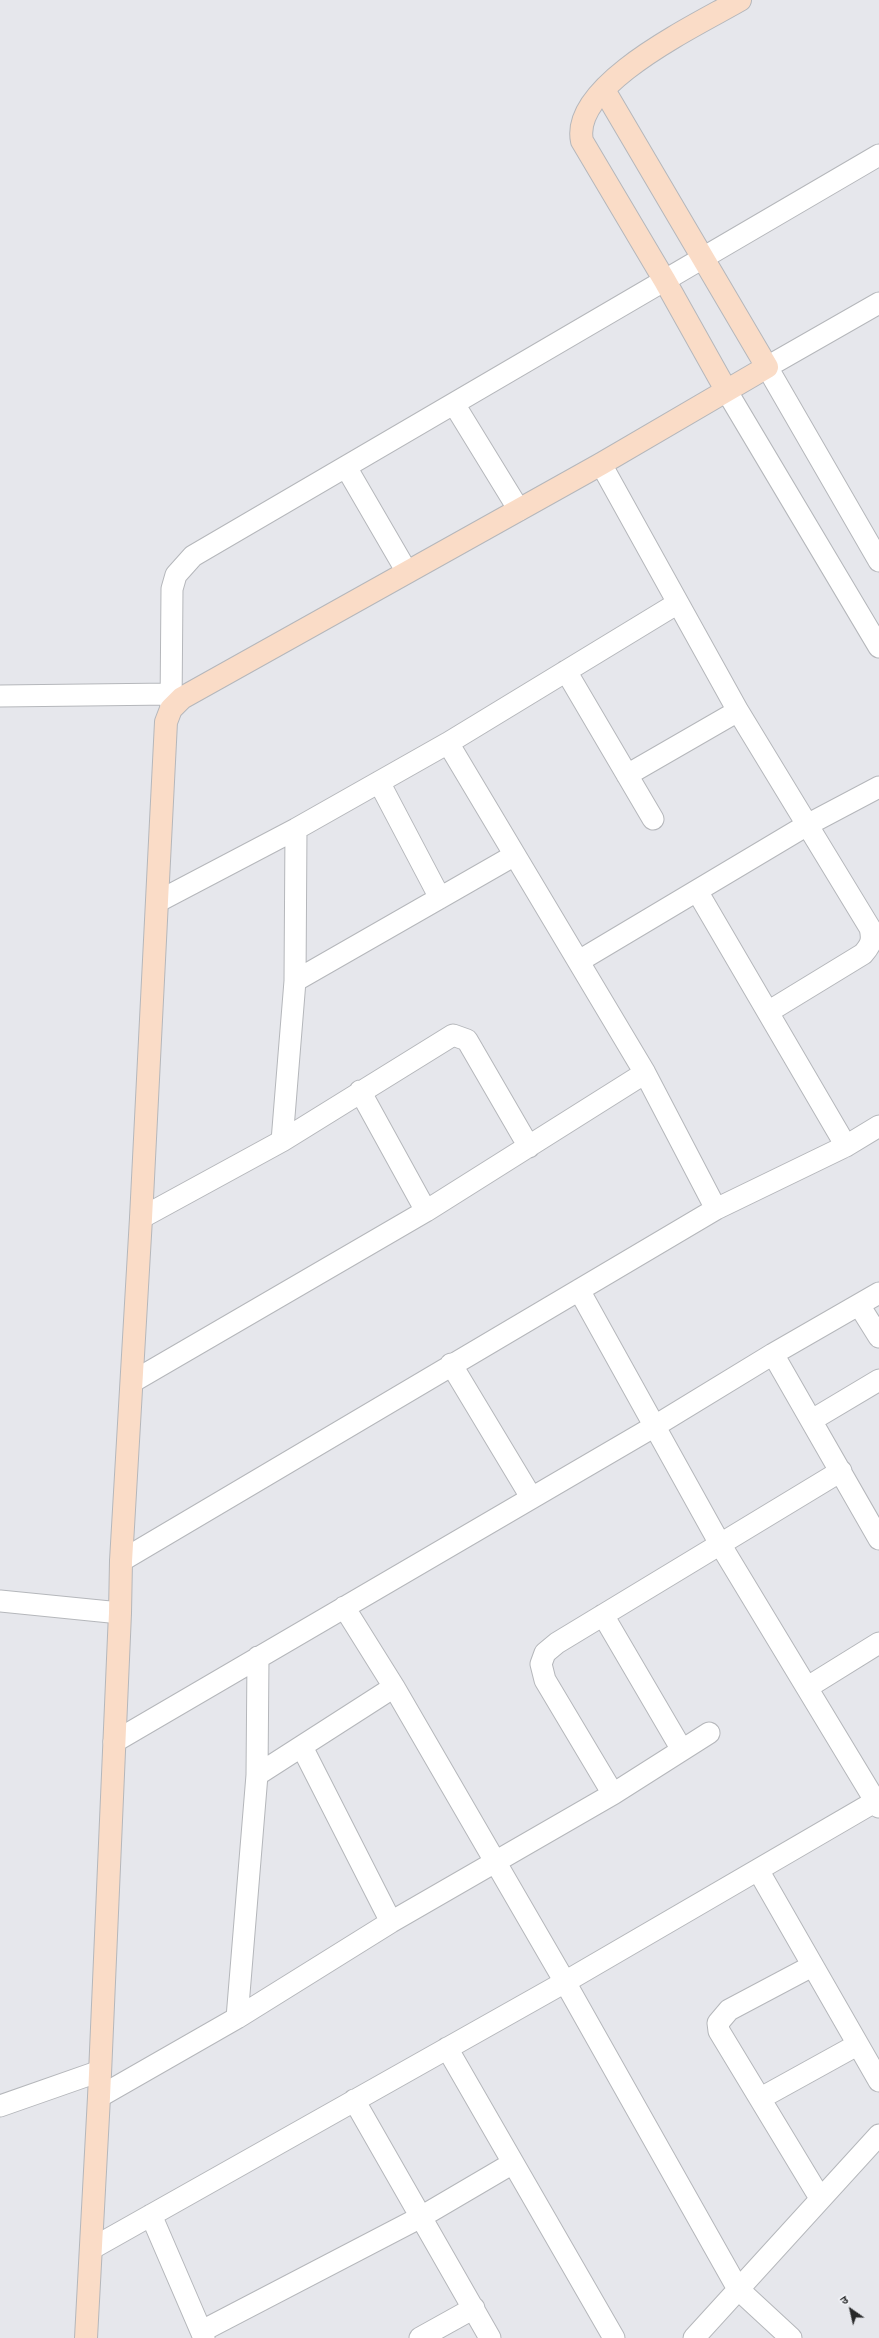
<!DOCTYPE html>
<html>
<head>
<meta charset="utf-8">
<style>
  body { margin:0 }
  #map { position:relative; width:879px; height:2338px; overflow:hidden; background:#e6e7ec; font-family:Ubuntu,"Noto Sans Devanagari",sans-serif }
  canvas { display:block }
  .north { position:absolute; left:831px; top:2290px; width:40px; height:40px; -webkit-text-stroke:3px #f3f4f9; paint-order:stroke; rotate:326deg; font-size:11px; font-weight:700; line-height:16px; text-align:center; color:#272829 }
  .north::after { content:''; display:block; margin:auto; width:14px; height:18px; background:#272829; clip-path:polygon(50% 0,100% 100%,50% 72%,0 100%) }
</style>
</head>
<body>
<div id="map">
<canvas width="879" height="2338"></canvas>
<div class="north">उ</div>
</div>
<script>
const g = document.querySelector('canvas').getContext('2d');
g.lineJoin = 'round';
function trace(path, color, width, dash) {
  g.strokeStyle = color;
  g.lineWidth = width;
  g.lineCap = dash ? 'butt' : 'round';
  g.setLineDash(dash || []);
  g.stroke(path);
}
const street = new Path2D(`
  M879 303 767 367 879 561
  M726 390 879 647
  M454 404 519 510
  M601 464 738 711 870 928C873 940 871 945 863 954L768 1012
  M346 467 407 572
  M566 671 653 819
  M0 696 171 694
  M171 709 172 589 176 575 193 556 879 155
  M448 743 645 1073 716 1209
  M627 775 738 711
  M379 782 440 898
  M697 891 846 1146
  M157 902 296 829 448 743 678 603
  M579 961 807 825 879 787
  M295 981 515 855
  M360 1091 426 1211
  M282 1141 295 981 296 829
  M141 1218 282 1141 453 1035 467 1040 529 1147
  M579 1290 720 1544 879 1807
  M859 1305 879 1337
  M773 1354 879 1539
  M451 1364 531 1497
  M132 1382 426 1211 645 1073
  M812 1420 879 1380
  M121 1561 716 1209 846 1146 879 1126
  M0 1601 120 1613
  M344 1607 394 1687 565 1982 738 2289 791 2338
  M603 1615 682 1750
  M808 1687 879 1643
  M114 1742 655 1426 773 1354 879 1293
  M302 1747 391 1922
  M257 1775 394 1687
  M613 1794 545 1680 541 1664 545 1653 557 1643 841 1471
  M758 1870 879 2081
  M812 1966 729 2010 718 2023 719 2031 820 2198
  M237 2018 257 1775 258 1657
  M447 2048 614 2338
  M99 2097 237 2018 391 1922 613 1794 709 1733
  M761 2098 857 2045
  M354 2100 490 2338
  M0 2106 100 2071
  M151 2215 204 2338
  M91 2249 565 1982 876 1801
  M202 2331 421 2217 513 2163
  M420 2338 474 2308
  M694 2338 879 2135`);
const secondary = new Path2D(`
  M726 390 665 281 582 141C570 84 699 24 740 0
  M86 2338 99 2097 120 1613 121 1561 141 1218 166 722 171 709 182 698 601 464 767 367 604 90`);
trace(street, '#b5b7bb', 23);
trace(secondary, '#b5b7bb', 24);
trace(street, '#fff', 21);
trace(secondary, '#fadcc7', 22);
</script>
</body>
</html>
